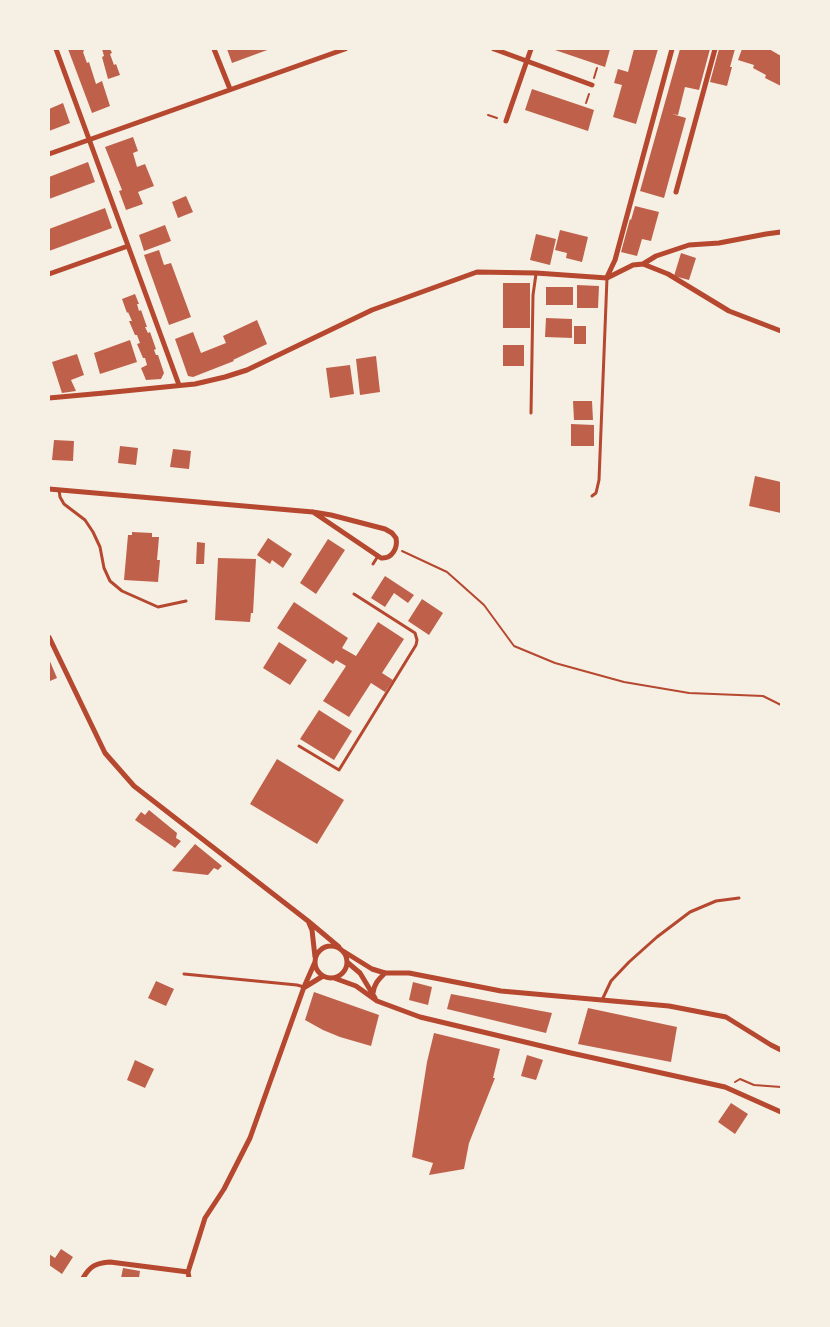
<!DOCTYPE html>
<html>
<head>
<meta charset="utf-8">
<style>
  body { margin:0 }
  #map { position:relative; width:830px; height:1327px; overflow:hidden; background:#f6efe4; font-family:Mulish,sans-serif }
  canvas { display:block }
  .frame { position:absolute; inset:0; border:50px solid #f6efe4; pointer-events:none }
</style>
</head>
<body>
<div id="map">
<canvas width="830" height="1327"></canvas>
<div class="frame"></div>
</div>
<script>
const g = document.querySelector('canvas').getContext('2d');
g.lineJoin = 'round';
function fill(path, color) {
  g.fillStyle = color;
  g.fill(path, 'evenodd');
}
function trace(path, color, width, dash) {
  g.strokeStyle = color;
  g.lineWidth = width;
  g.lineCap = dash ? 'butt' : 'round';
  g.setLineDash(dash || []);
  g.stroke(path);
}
const building = new Path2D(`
  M68 49H83L84 51 83 52 87 63 89 62 96 84 102 81 110 106 92 113Z
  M102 49H110L112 53 110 54 114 65 116 64 120 75 108 79 102 57 104 56Z
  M227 49H270L232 63Z
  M552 49H610L605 67Z
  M634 49H658L636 124 613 117 622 85 614 83 618 69 628 72Z
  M680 49H710L699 90 685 87 678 115 672 114 686 118 664 198 640 191Z
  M719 49H735L730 67H732L727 86 710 82Z
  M742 49H769L781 56V86L765 78 766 75 753 68 754 65 738 60Z
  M532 89 594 110 588 131 525 110Z
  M63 103 70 123 49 131V109Z
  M133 137 138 151 133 153 137 167 145 164 154 186 138 192 143 204 126 210 119 191 122 190 105 147Z
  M88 162 95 182 49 199V177Z
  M186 196 193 212 178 218 172 202Z
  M635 206 659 212 651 241 642 239 637 256 621 252 630 219 631 220Z
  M105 208 112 228 49 251V229Z
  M165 225 171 241 144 251 139 235Z
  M560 230 588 237 582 262 566 258 567 253 555 250Z
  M536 234 556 239 550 265 530 260Z
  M159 250 164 265 171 263 191 317 169 325 144 255Z
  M681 253 696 258 689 280 674 276Z
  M503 283H530V328H503Z
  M577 285 599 286 598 308H577Z
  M546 287H573V305H546Z
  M135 294 139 304H137L139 311 141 310 147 327H145L148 333 150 332 156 349 154 350 156 355H158L164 373 161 379 146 380 141 368 147 365 145 358H143L137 344 140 343 137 335H135L129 321H132L128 312 127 313 122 299Z
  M546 318 572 319V338L545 337Z
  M257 320 267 344 233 360 234 361 193 377 188 376 175 339 193 332 201 353 226 343 223 336Z
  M574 326H586V344H574Z
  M130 340 137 362 100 374 94 353Z
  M503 345H524V366H503Z
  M77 354 84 375 71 380 76 391 62 393 52 362Z
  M376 356 380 392 360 395 356 359Z
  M350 365 354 394 330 398 326 368Z
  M573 401H592L593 420H574Z
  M571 424 594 425V446H571Z
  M54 440 74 441 73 461 52 460Z
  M120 446 138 448 136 465 118 463Z
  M173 449 191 451 189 469 170 467Z
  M755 476 781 482V513L749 506Z
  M132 532 152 533V537H159L157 560H160L158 582 124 580 128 535H132Z
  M268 538 292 554 283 568 272 560 270 564 257 555Z
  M328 539 345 550 316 594 300 583Z
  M197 542 205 543 204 564H196Z
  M218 558 256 559 253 613H251L250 622 215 620Z
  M385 576 414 595 408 603 394 593 385 607 371 598Z
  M422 599 443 613 429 635 408 621Z
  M294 602 348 638 342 648 356 656 378 622 404 639 382 673 393 680 385 692 371 683 349 717 323 701 346 666 336 660 333 664 277 628Z
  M279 642 307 660 290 685 263 668Z
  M49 659 57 678 50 681 49 679Z
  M319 710 352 731 334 760 300 739Z
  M277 759 344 800 317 844 250 804Z
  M149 810 177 833 176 838 181 841 175 848 135 820 141 812 145 815Z
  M195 844 222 866 218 870 214 868 208 875 172 871Z
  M156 981 174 989 166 1006 148 998Z
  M413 982 432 987 428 1005 409 1000Z
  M314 992 379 1015 371 1046 340 1037 323 1030 305 1020Z
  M451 994 552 1013 546 1033 447 1009Z
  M588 1008 677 1027 671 1062 578 1044Z
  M434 1033 500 1049 493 1078H495L469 1143 464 1169 429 1175 433 1163 412 1157 427 1062Z
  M527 1055 543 1060 536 1080 521 1076Z
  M135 1060 154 1069 145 1088 127 1080Z
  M731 1103 748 1114 735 1134 718 1122Z
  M61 1249 73 1257 62 1274 49 1265V1254L55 1258Z
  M123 1268 140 1271 139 1278H121Z`);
const path = new Path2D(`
  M594 78 597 68
  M586 103 589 94
  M488 115 497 118
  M402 551 447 572 484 605 514 646 555 663 624 682 689 693 763 696 781 705
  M735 1082 740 1079 754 1085 781 1087`);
const service = new Path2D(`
  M531 413 533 295 536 274
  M59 490 60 497 64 504 85 520 93 532 100 547 104 568 110 581 122 591 158 607 186 601
  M592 496 596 493 599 480 607 278
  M373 564 378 556
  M299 746 339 770 416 645 417 640 415 633 354 594
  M184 974 297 985 304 987
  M602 1000 611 981 629 962 657 937 690 912 716 901 739 898`);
const minor = new Path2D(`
  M56 49 179 385
  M214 49 230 89
  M494 49 592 85
  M506 121 531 49
  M49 154 345 49
  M676 192 715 49
  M643 264 668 274 729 311 781 331
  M49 274 128 246
  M607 277 615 260 672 49
  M49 398 104 393 195 384 225 377 247 370 372 310 477 272 536 273 607 278 633 265 643 264 656 256 689 245 719 243 766 234 781 232
  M49 489 313 512 331 515 385 529 392 533 396 538C398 548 392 559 381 558L313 512
  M49 637 105 753 134 786 308 921 339 947
  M309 923 312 930 315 957
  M315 962a16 16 0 1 1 32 0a16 16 0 1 1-32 0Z
  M343 951 372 969 385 973H409L501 991 669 1006 726 1017 771 1045 781 1050
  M347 962 360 973 375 998
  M334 978 356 986 377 1001 420 1017 571 1053 725 1087 781 1112
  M305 987 323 976
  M373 993C374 984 378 980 385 973
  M83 1278C90 1266 96 1263 110 1262L188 1272
  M189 1278 188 1272 205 1218 224 1189 250 1138 304 987 315 962`);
fill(building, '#bf614a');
trace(path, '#b5482f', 2);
trace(service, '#b5482f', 3);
trace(minor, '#b5482f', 5);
</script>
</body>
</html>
